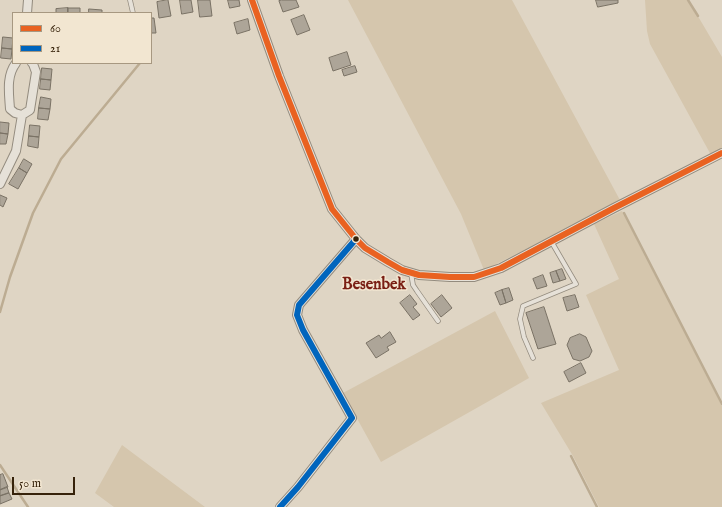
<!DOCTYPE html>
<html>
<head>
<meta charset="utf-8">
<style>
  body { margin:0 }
  #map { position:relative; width:722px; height:507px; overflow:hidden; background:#dfd5c4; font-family:"IM FELL English",serif }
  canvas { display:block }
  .legend { position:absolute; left:12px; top:12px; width:140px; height:52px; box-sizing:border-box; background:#f2e6d1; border:1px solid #a79881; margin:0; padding:5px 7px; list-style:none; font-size:12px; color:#36220a }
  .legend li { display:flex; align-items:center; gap:8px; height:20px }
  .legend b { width:20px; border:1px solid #a79881 }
  .scale { position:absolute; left:12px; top:477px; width:63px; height:18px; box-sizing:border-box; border:2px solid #36220a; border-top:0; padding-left:5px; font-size:12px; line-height:14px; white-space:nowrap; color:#36220a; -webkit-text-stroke:3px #f2e6d1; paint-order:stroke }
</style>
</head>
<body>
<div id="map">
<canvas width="722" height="507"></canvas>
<ul class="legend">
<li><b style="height:5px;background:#e96221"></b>60</li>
<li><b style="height:5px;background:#0065bd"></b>21</li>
</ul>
<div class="scale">50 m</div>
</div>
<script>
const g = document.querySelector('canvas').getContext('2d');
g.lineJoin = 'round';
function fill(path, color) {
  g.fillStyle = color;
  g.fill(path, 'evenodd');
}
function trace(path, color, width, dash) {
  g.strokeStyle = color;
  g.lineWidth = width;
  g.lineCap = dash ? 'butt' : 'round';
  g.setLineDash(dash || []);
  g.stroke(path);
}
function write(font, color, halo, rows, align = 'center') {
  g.font = font + ' "IM FELL English",serif';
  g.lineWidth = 3;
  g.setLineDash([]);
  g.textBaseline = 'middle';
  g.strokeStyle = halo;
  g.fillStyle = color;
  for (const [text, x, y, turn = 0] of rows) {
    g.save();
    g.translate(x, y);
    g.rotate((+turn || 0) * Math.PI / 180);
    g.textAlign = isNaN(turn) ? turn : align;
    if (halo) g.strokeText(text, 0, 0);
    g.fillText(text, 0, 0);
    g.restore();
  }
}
const green = new Path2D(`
  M348 0H512L621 202 484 270 461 214Z
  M645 0H687L697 16 699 18 722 57V149L711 155 650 44 647 31Z
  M622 211 722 406V507H599L573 456 541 403 619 370 586 295 619 279 594 224Z
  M495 311 529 378 489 401 381 462 343 393Z
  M122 445 205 507H114L95 493Z`);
const stream = new Path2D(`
  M688 0 698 16
  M624 213 722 404
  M0 312 10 277 33 213 61 159 140 63
  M571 456 597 507
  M0 465 28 507`);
const building = new Path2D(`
  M168 0 171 16 159 18 157 2Z
  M180 0H191L193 12 182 14Z
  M198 0H210L212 16 200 17Z
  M228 0H239L240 6 230 8Z
  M282 0H296L299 7 283 12 279 1Z
  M596 0H618V3L598 7Z
  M68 8V13H56V9Z
  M68 8H80V13H68Z
  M89 9 102 10V13H89Z
  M304 15 310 30 297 35 291 20Z
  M151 18H154L156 33H151Z
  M248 19 250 30 237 34 234 23Z
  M3 37 13 38 12 49 2 48Z
  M2 48 12 49 11 59 1 58Z
  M347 52 351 65 333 71 329 58Z
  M355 66 357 72 344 76 342 70Z
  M42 68 52 69 51 80 41 79Z
  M41 79 51 80 50 90 40 89Z
  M41 97 51 99 50 109 39 108Z
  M39 108 50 109 48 120 38 119Z
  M0 122 9 123 8 134 0 133Z
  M30 125 40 126 39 137 29 136Z
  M0 133 8 134 6 144H0Z
  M29 136 39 137 38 148 28 146Z
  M24 159 32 164 27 173 19 168Z
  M19 168 27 173 18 189 9 184Z
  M0 195 7 198 3 207 0 205Z
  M562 269 566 279 560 281 556 271Z
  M556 271 560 281 553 283 550 273Z
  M543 275 547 286 537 289 533 279Z
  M509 288 513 300 506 303 502 290Z
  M502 290 506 303 500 305 495 293Z
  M410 295 417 304 413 307 420 315 413 320 400 303Z
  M442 295 452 308 441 317 431 304Z
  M575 295 579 307 567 311 563 298Z
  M544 307 556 344 538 349 526 313Z
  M390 332 396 342 387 347 389 350 376 358 366 343 379 335 381 338Z
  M580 334 586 337 592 351 589 357 580 361 573 359 567 345 570 338Z
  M581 363 586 373 569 382 564 372Z
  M3 474 8 487 0 490V475Z
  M7 487 9 493 0 496V490Z
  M9 493 12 499 0 504V496Z`);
const lane = new Path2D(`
  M130 0 133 13
  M411 273 413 285 417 291 438 321
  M533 358 524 337 520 319 523 306 576 284 551 241`);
const street = new Path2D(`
  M252 0 279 76 332 209 356 239 365 248 388 262 402 270 419 275 450 277H474L501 268 614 208 722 153
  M27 13 28 0
  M22 115 30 110 36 72 33 64 32 63
  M0 184 16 151 22 115 15 113 10 109C9 93 6 76 16 63
  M280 507 298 487 352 418 303 330 297 315 299 305 356 239`);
const bus1 = new Path2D(`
  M252 0 279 76 332 209 356 239 365 248 388 262 402 270 419 275 450 277H474L501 268 614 208 722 153`);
const bus2 = new Path2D(`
  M280 507 298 487 352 418 303 330 297 315 299 305 356 239`);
const markers = [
  [356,239,3.5,"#36220a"]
];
const quarterNames = [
  ["Besenbek",374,286]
];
fill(green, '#d5c6ad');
trace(stream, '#bcac92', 2.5);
fill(building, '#ada598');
trace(building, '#7a7265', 1);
trace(lane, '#938b7e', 5.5);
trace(street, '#938b7e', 10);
trace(lane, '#e6e1d8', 4);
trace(street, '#e6e1d8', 8);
trace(bus1, '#e96221', 6);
trace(bus2, '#0065bd', 6);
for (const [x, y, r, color] of markers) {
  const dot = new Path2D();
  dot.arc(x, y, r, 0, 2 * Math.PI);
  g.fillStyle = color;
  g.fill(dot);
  trace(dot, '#f2e6d1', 1.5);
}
write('bold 16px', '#7a1f14', '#f2e6d1', quarterNames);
</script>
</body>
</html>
